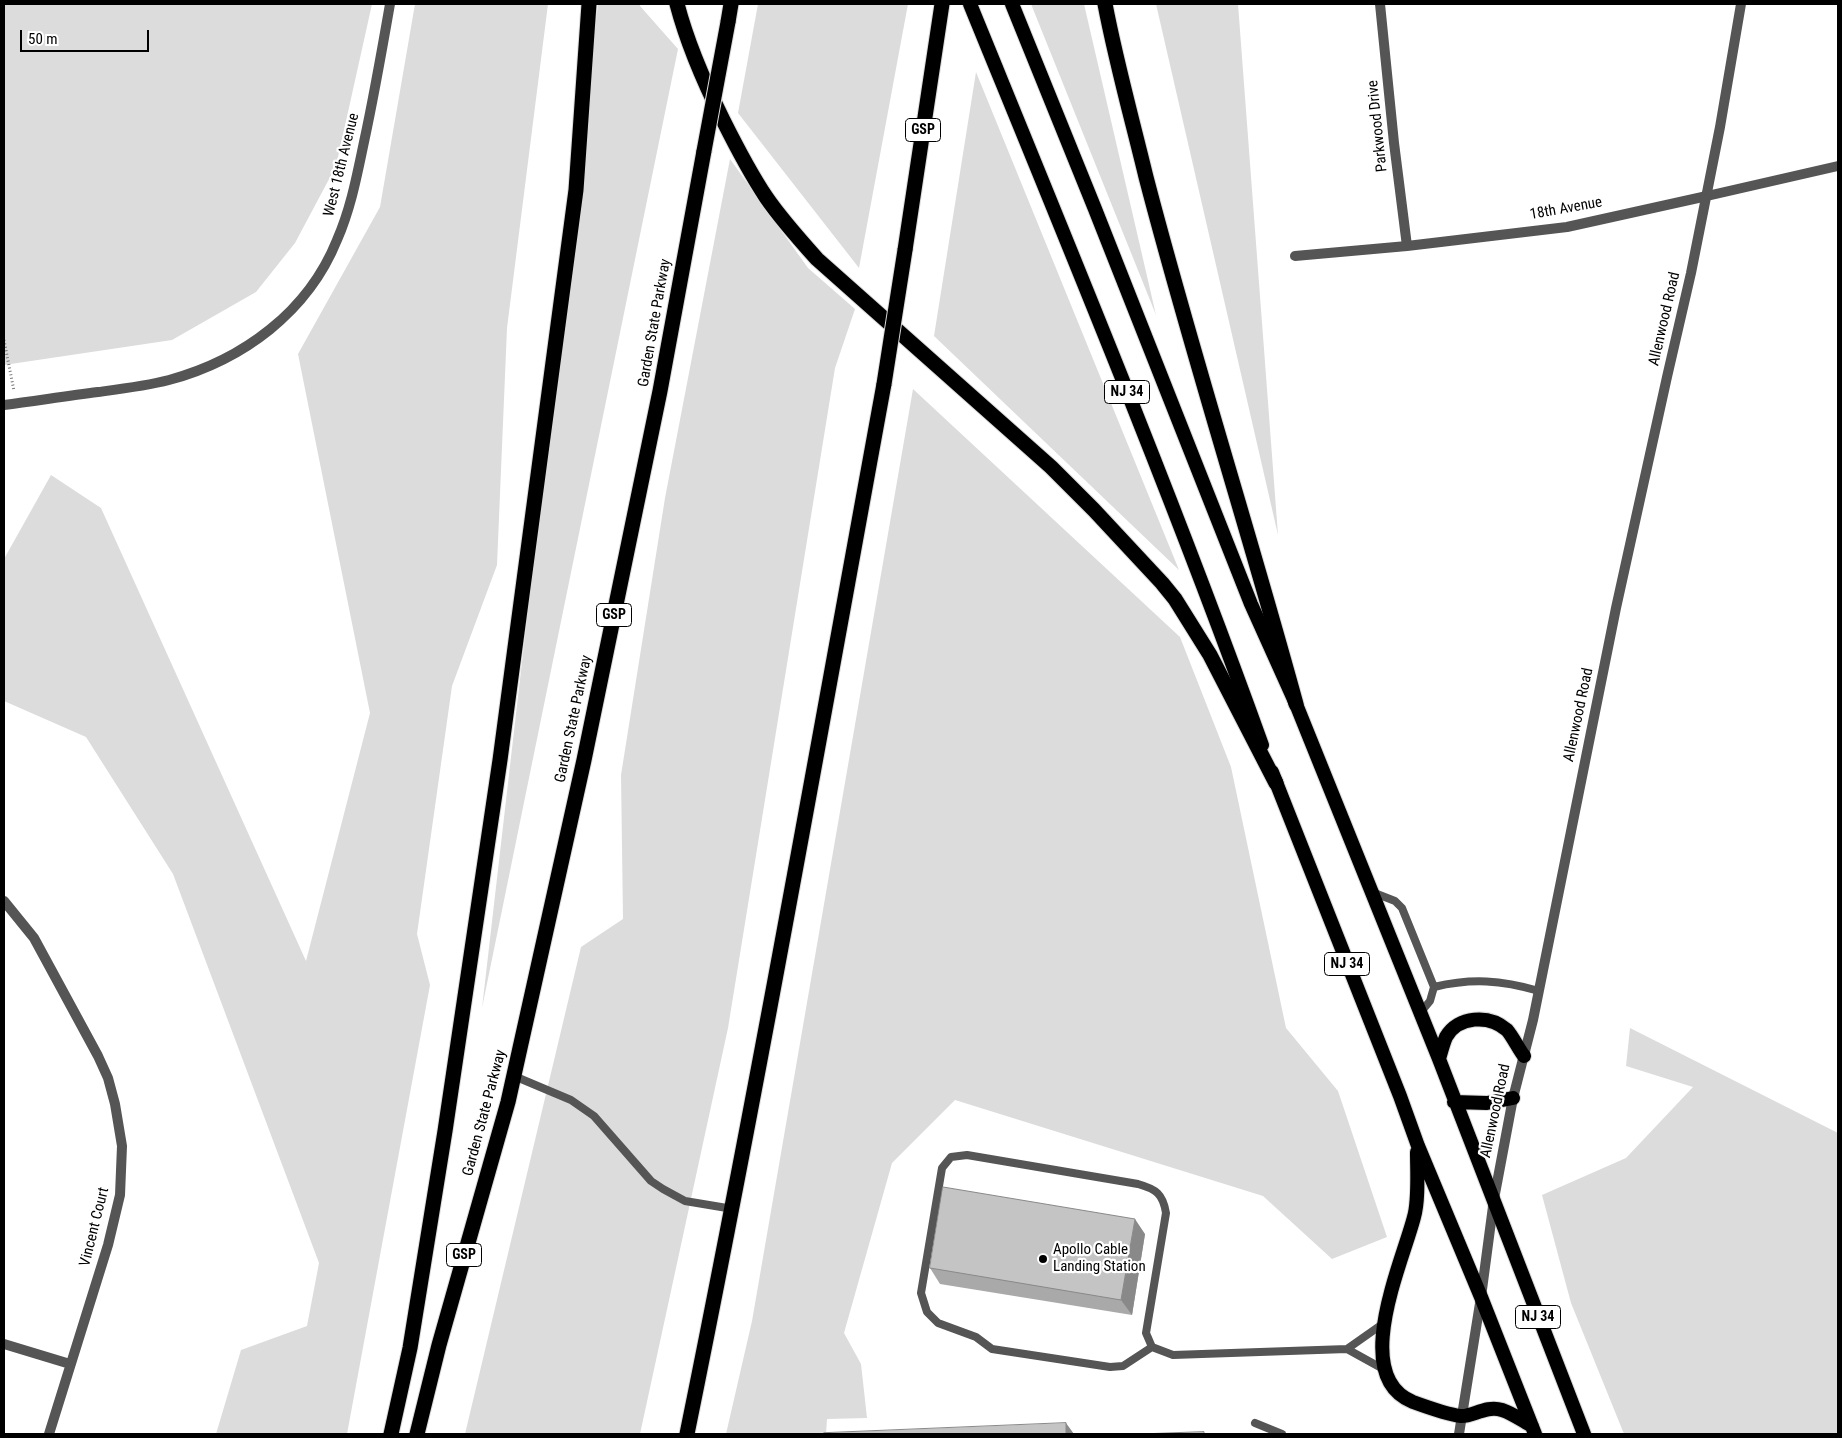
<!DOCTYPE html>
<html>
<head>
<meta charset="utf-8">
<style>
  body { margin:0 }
  #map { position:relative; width:1842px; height:1438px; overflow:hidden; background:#fff; font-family:"Roboto Condensed",sans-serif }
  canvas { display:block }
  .frame { position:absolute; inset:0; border:5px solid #000; pointer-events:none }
  .scale { position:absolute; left:20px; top:30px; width:129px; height:22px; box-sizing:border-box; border:2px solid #000; border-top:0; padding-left:6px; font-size:15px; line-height:18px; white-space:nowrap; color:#000; -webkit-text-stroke:4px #fff; paint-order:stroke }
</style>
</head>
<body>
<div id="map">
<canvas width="1842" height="1438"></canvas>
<div class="frame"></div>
<div class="scale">50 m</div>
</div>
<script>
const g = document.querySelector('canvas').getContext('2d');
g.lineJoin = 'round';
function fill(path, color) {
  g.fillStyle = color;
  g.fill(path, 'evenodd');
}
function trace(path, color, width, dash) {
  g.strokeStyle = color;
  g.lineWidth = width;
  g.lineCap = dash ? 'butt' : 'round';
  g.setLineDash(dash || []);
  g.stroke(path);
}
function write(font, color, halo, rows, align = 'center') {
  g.font = font + ' "Roboto Condensed",sans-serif';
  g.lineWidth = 4.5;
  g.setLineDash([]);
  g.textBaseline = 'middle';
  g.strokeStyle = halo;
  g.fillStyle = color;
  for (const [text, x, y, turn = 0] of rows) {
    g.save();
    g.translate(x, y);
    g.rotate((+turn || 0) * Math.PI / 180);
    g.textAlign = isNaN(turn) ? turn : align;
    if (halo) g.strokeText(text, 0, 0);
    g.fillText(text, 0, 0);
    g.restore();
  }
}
const green = new Path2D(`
  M4 4H372L336 166 295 243 256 292 172 340 4 365Z
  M415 4H548L507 328 497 565 452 686 417 934 430 985 347 1434H216L241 1350 307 1326 319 1263 173 874 86 737 4 701V559L51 475 101 508 306 961 370 713 298 354 380 207Z
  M598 4H640V6L678 49 482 1008Z
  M758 4H908L859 268 738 113Z
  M1031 4H1084L1156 315Z
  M1156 4H1238L1278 535Z
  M976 72 1179 570 934 336Z
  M730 159 808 268 855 309 835 368 728 1028 640 1434H465L581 947 623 919 621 775 665 498Z
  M913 389 1180 637 1231 767 1286 1028 1338 1091 1387 1237 1332 1259 1263 1196 955 1100 892 1163 844 1333 861 1364 867 1418 827 1419 826 1434H726L752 1321Z
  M1630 1028 1838 1133V1434H1624L1571 1303 1542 1195 1626 1158 1693 1087 1626 1066Z`);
const path = new Path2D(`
  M4 340 14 391`);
const service = new Path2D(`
  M1372 892 1395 901 1402 908 1434 987 1430 1001 1420 1013
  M1434 987C1472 978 1501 980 1539 991
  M514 1076 571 1100 594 1116 651 1181 663 1189 685 1201 733 1209
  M1384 1323 1347 1349 1385 1370
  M1152 1347 1123 1366 1110 1367 992 1349 976 1337 938 1323 927 1312 921 1293 942 1168 951 1157 967 1155 1138 1184C1156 1189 1163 1194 1166 1213L1146 1333 1152 1347 1173 1355 1347 1349
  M1255 1423 1282 1434`);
const minor = new Path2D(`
  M1380 4 1394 143 1407 246
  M1295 256 1407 246 1567 227 1707 196
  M4 901 34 938 98 1056 108 1078 115 1104 122 1146 120 1195 108 1245 49 1434
  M4 1344 70 1364`);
const tertiary = new Path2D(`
  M1707 196 1838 166
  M4 405C35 401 66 396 98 392 121 389 146 386 169 380 243 360 308 312 337 240 351 208 357 175 364 142 374 96 382 50 390 4
  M1459 1434 1481 1297 1494 1199 1513 1098 1533 1020 1616 608 1667 377 1691 273 1720 127 1741 4`);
const trunk = new Path2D(`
  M970 4C1070 249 1172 495 1262 745
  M1012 4 1095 209 1251 604 1296 704 1439 1059 1584 1434
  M1272 772 1400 1096 1418 1146 1481 1297 1535 1434
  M1439 1059C1441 1052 1443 1044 1446 1037 1458 1016 1489 1014 1507 1030 1513 1037 1518 1048 1524 1056
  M1454 1102 1487 1103 1513 1098
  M1417 1152C1417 1171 1419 1200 1414 1217 1403 1261 1349 1377 1413 1402 1424 1406 1450 1415 1461 1416 1472 1417 1486 1405 1502 1410 1512 1413 1523 1421 1532 1426`);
const motorway = new Path2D(`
  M677 4C688 46 704 82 723 120 736 146 750 173 766 197 781 219 799 239 817 259L1051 467 1094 510 1162 583 1175 599 1210 655 1276 783
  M1105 4C1116 62 1132 119 1146 177 1192 354 1248 528 1296 704
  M728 22 731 4
  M905 250 942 4
  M391 1434 410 1348 445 1131 500 760 576 190 589 4
  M417 1434 439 1345 508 1102 584 760 660 391 704 151
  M687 1434C758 1085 820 734 884 384`);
const motorwayBridge = new Path2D(`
  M704 151 728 22
  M884 384 905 250`);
const wall = new Path2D(`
  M1145 1234 1132 1315 940 1284 930 1268Z`);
const shadedWall = new Path2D(`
  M1135 1219 1145 1234 1132 1315 1121 1300Z
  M1066 1423 1074 1434H1066Z`);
const building = new Path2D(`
  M943 1187 1135 1219 1121 1300 930 1268Z
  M1066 1423V1434H825L824 1433Z
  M1204 1432V1434H1141Z`);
const markers = [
  [1043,1259,5,"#000"]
];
const shields = [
  [923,130,35],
  [1127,392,45],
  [614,615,35],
  [1347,964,45],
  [464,1255,35],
  [1538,1317,45]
];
const shieldNames = [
  ["GSP",923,130],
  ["NJ 34",1127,392],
  ["GSP",614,615],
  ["NJ 34",1347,964],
  ["GSP",464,1255],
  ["NJ 34",1538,1317]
];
const streetNames = [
  ["Parkwood Drive",1378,126,-96],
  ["West 18th Avenue",342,165,-76],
  ["18th Avenue",1566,209,-10],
  ["Allenwood Road",1665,319,-77],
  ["Garden State Parkway",655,323,-80],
  ["Allenwood Road",1579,715,-78],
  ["Garden State Parkway",574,719,-78],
  ["Allenwood Road",1496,1111,-78],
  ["Garden State Parkway",485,1113,-75],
  ["Vincent Court",95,1227,-76]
];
const poiNames = [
  ["Apollo Cable",1053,1250],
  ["Landing Station",1053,1267]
];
fill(green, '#dcdcdc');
trace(trunk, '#dbdbdb', 16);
trace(motorway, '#dbdbdb', 17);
trace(path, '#777', 3, [1, 2.5]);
trace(service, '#555', 8);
trace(minor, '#555', 10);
trace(tertiary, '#555', 10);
trace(trunk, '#000', 14);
trace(motorway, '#000', 15);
trace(motorwayBridge, '#dbdbdb', 17, []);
trace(motorwayBridge, '#000', 15);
fill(wall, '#a9a9a9');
fill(shadedWall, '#898989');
fill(building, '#c4c4c4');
trace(building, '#898989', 1);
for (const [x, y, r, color] of markers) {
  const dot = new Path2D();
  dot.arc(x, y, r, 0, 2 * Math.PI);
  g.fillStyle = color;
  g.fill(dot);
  trace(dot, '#fff', 2);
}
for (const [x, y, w] of shields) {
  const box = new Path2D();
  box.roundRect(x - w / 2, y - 11.5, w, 23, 4);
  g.fillStyle = '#fff';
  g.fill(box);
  trace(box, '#000', 1);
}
write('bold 14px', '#000', null, shieldNames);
write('15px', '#000', '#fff', streetNames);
write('15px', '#000', '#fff', poiNames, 'left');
</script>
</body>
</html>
